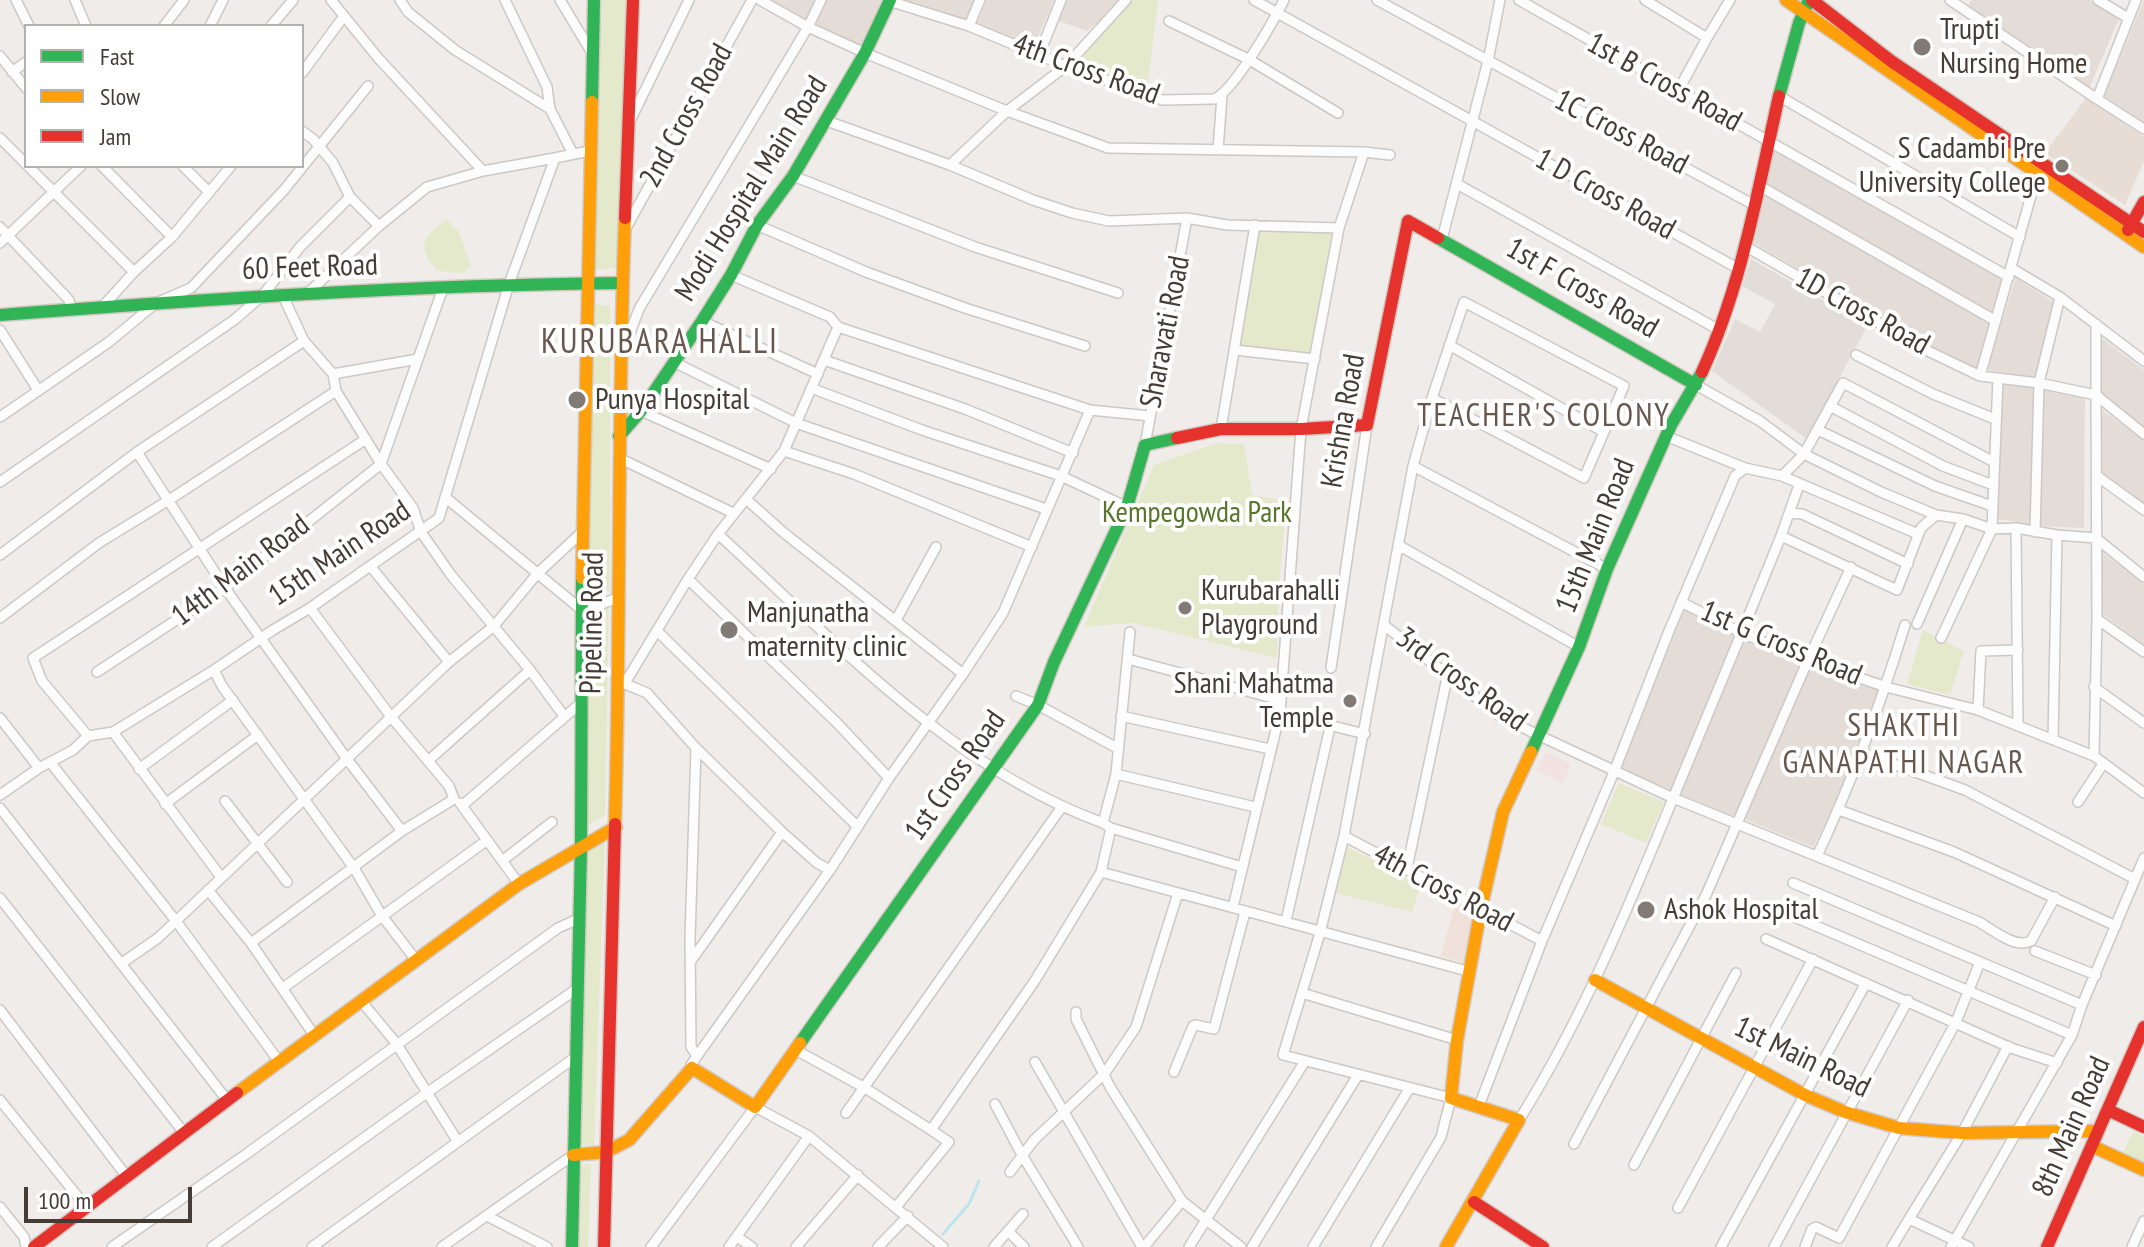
<!DOCTYPE html>
<html>
<head>
<meta charset="utf-8">
<style>
  body { margin:0 }
  #map { position:relative; width:2144px; height:1247px; overflow:hidden; background:#f0ece9; font-family:"PT Sans Narrow",sans-serif }
  canvas { display:block }
  .legend { position:absolute; left:24px; top:24px; width:280px; height:144px; box-sizing:border-box; background:#fff; border:2px solid #b5b1af; margin:0; padding:10px 14px; list-style:none; font-size:24px; color:#453c36 }
  .legend li { display:flex; align-items:center; gap:16px; height:40px }
  .legend b { width:40px; border:2px solid #b5b1af }
  .scale { position:absolute; left:24px; top:1187px; width:168px; height:36px; box-sizing:border-box; border:4px solid #453c36; border-top:0; padding-left:10px; font-size:24px; line-height:28px; white-space:nowrap; color:#453c36; -webkit-text-stroke:6px #fff; paint-order:stroke }
</style>
</head>
<body>
<div id="map">
<canvas width="2144" height="1247"></canvas>
<ul class="legend">
<li><b style="height:10px;background:#30b455"></b>Fast</li>
<li><b style="height:10px;background:#ff9f0a"></b>Slow</li>
<li><b style="height:10px;background:#e5322d"></b>Jam</li>
</ul>
<div class="scale">100 m</div>
</div>
<script>
const g = document.querySelector('canvas').getContext('2d');
g.lineJoin = 'round';
function fill(path, color) {
  g.fillStyle = color;
  g.fill(path, 'evenodd');
}
function trace(path, color, width, dash) {
  g.strokeStyle = color;
  g.lineWidth = width;
  g.lineCap = dash ? 'butt' : 'round';
  g.setLineDash(dash || []);
  g.stroke(path);
}
function write(font, color, halo, rows, align = 'center') {
  g.font = font + ' "PT Sans Narrow",sans-serif';
  g.lineWidth = 8;
  g.setLineDash([]);
  g.textBaseline = 'middle';
  g.strokeStyle = halo;
  g.fillStyle = color;
  for (const [text, x, y, turn = 0] of rows) {
    g.save();
    g.translate(x, y);
    g.rotate((+turn || 0) * Math.PI / 180);
    g.textAlign = isNaN(turn) ? turn : align;
    if (halo) g.strokeText(text, 0, 0);
    g.fillText(text, 0, 0);
    g.restore();
  }
}
const residential = new Path2D(`
  M770 0H819L809 21Z
  M825 0H882L861 46 814 24Z
  M900 0H974L966 21Z
  M987 0H1054L1033 48 976 26Z
  M1067 0H1124L1087 31 1059 21Z
  M1971 0H2090L2119 19 2089 88 1968 8Z
  M2144 0V122L2104 96Z
  M1775 148 2006 278 1994 316 1765 186Z
  M1765 195 1992 323 1977 370 1952 360 1754 243Z
  M2016 278 2056 304 2034 381 2031 525 1994 518 1993 380 2033 381 1987 369Z
  M2100 337 2144 370V429L2093 391Z
  M2042 385 2085 396 2084 528 2037 526Z
  M2092 403 2144 440V504L2094 466Z
  M2094 546 2144 584V645L2100 612Z
  M1684 607 1738 635 1672 790 1620 769Z
  M1744 638 1802 662 1736 817 1679 794Z
  M1810 665 1879 689 1833 809 1813 847 1744 819Z`);
const commercial = new Path2D(`
  M1456 900 1475 911 1467 964 1441 956Z`);
const industrial = new Path2D(`
  M1751 259 1867 326 1807 439 1712 371 1735 319 1760 332 1775 304 1742 286Z`);
const education = new Path2D(`
  M2086 98 2144 137V161L2125 205 2045 153Z`);
const medical = new Path2D(`
  M1545 752 1571 764 1563 783 1537 771Z`);
const green = new Path2D(`
  M602 0H626L617 268 594 270Z
  M1131 0H1158L1147 90 1074 63 1127 7Z
  M446 219 459 232 471 267 463 273 438 271C416 247 422 238 446 219Z
  M1259 228 1332 231 1309 357 1239 348Z
  M594 304 610 306V590L586 604Z
  M1217 443 1244 444 1252 495 1287 501 1278 593 1277 658 1133 623 1084 627 1154 465Z
  M609 604 605 815 586 827V614Z
  M1923 630 1964 651 1950 695 1907 684Z
  M1619 783 1664 802 1646 843 1601 824Z
  M605 835 594 1145H579L587 848Z
  M1347 847 1421 883 1412 912 1335 893Z
  M2133 1132 2144 1137V1162L2123 1153Z
  M591 1164 588 1247H577L580 1165Z`);
const stream = new Path2D(`
  M943 1234 969 1204 979 1181`);
const street = new Path2D(`
  M16 0 29 26
  M75 0 86 26
  M331 0 379 59 483 171
  M400 0 408 12 455 50 550 109
  M505 0 547 87 550 109 573 154
  M560 0 592 53
  M760 0 808 27 865 53 1007 111 1108 148 1364 152 1339 228 1301 429 1280 713 1233 907
  M1254 0 1739 269
  M1377 0 1754 205
  M1519 0 2009 277
  M1645 0 1707 38 1730 0
  M1950 0 2097 99
  M2098 0 2128 18
  M2136 0 2097 99 2144 129
  M889 1 969 26 1066 66 1163 100 1214 99C1234 91 1273 22 1284 0
  M1169 21 1248 59 1338 113
  M164 26 184 0
  M210 26 223 0
  M271 26 293 0
  M969 26 980 0
  M1039 55 1061 0
  M0 56 26 88
  M12 72 26 62
  M302 73 344 16
  M1678 91 1707 38
  M1779 96 2020 237
  M631 119 689 0
  M827 121 950 165 1007 111 1066 66 1126 0
  M302 131 313 139 333 163 350 197 379 226
  M0 138 26 164
  M1218 150 1222 96
  M1364 152 1390 155
  M950 165 1033 200 1072 213 1109 221 1187 218 1227 225 1339 228
  M28 166 134 272
  M102 166 172 237 134 272 103 306
  M183 166 209 192
  M793 176 975 247 1118 293
  M1457 184 1721 331
  M1758 185 1996 321
  M757 225 866 272 965 308 1085 346
  M0 227 69 300 71 308
  M626 228 752 0
  M172 237 231 166
  M1442 239 1488 61 1500 0
  M0 243 81 166
  M1745 246 1926 350 1980 376 2039 383 2096 395V324
  M2011 268 2060 297 2144 361
  M731 275 830 317 838 327 1090 410 1150 416
  M307 294 379 226 427 187 483 171 555 158
  M283 296 304 341 333 374 336 391 381 464 413 508 421 532 451 575 530 670 564 716
  M702 321 818 374
  M0 330 38 390
  M1449 345 1604 432
  M1235 350 1315 359
  M623 352 639 309 808 27 821 0
  M1856 355 1933 394 1995 419
  M824 360 965 409 1073 453
  M674 362 796 423 1046 509
  M333 374 418 359
  M1980 376 2038 171
  M1696 385 1760 421 1804 454 1881 492 1936 515
  M811 388 922 430 1061 476 1127 507
  M2096 395 2144 434
  M1830 406 1943 466 1993 485
  M641 411 771 469
  M0 417 109 342 156 303 191 288 284 190 368 86
  M1221 429 1255 225
  M1818 430 1935 486 1992 506
  M1666 436 1745 468 1782 476 1918 534
  M1145 445 1187 218
  M784 451 854 474 1032 547
  M137 452 225 588 347 759 402 831
  M619 458 733 513
  M381 464 443 288
  M1413 466 1607 569
  M1782 476 1804 454 1843 383 1994 462
  M2097 476 2144 510
  M0 482 234 320 263 295 300 247 350 197
  M445 497 583 611 620 597
  M746 499 784 533 963 674
  M1789 513 1802 514 1908 564
  M2016 528 2018 725
  M2035 532 2039 383 2060 297
  M718 534C836 642 950 767 1103 823
  M1781 536 1897 590 1921 528 1936 515 1963 519 1992 529 2016 528 2057 535 2096 538 2144 577
  M1398 545 1579 647
  M0 555 137 452 304 341
  M371 567 449 662
  M688 579 837 723 889 778
  M1681 602 1742 633 1808 660 1886 687 1978 710 2094 756 2144 793
  M310 608 392 718 449 786 454 799 402 831 251 943 314 1035
  M0 618 99 543 169 500 336 391
  M2097 619 2144 652
  M896 620 936 547
  M1917 624 1963 519
  M1384 625 1501 717 1538 735 1673 798 1979 922C1993 930 2015 949 2031 941L2055 897
  M657 631 857 826
  M1941 638 1992 529 1998 378
  M1128 659 1280 700
  M1331 668 1367 425
  M214 670 222 686 354 868 382 916 416 960
  M97 672 225 588 381 464
  M623 683 647 693 696 748 782 832 817 863 830 870
  M625 683 688 579 718 534 784 451 838 327
  M2094 687 2144 723
  M1016 696 1038 705 1117 748
  M1978 710 1981 651 2018 650
  M1280 713 1365 734
  M1121 716 1270 749
  M0 718 39 768
  M113 732 221 877
  M88 736 42 681 33 658 366 439
  M2053 740 2057 535
  M696 748 690 938 691 1047 697 1056
  M1860 752 1965 790 2135 879
  M2094 756 2097 619 2096 395
  M429 760 530 670
  M50 762 176 921 278 1060
  M139 769 233 700
  M1116 774 1255 807
  M0 795 39 768 73 750 88 736 113 732 214 670 273 630 310 608 439 518 509 284 555 158 589 151
  M225 801 287 882
  M2078 802 2103 764
  M460 803 519 884
  M165 804 258 735
  M463 805 583 701
  M0 808 227 1100
  M1839 810 1954 852 2116 926
  M1111 828 1242 867
  M1344 836 1542 941
  M1817 856C1852 782 1881 703 1905 625
  M502 861 552 822
  M1407 868 1448 673
  M1101 872 1111 828 1103 823 1116 774 1130 632
  M1793 883 2082 1005
  M208 890 251 943
  M0 898 185 1134
  M1783 912 2072 1035
  M1286 921 1330 727
  M1766 939 2011 1048 2057 1063
  M2035 951 2096 975
  M691 961 782 832
  M122 963 158 938 449 662 494 626 537 574 582 532
  M283 988 486 841
  M1302 993 1457 1040
  M362 1002 396 1043 458 1142
  M0 1010 127 1177
  M1076 1012V1019L1110 1087 1182 1201 1241 1247
  M794 1049 865 1088 931 1130 1034 982 1101 872 1471 972
  M1035 1062 1142 1247
  M692 1068 691 1065 697 1056 830 870 889 778 963 674 1003 613 1090 410
  M1174 1072 1193 1026 1196 1025 1214 1029 1245 912
  M0 1100 87 1208
  M995 1104 1022 1155 1078 1247
  M1479 1106 1542 941 1614 772 1669 631 1735 476 1745 468
  M846 1113 1061 808
  M1519 1120C1583 1018 1629 906 1674 796 1710 709 1746 623 1781 536L1799 485
  M1574 1144 1706 895 1808 660 1851 567
  M1634 1165 1736 973
  M1010 1172 1034 1140 1105 1073 1136 1027 1178 893
  M0 1207 24 1237 26 1247
  M896 1207 949 1142 931 1130
  M1678 1208 1813 959
  M487 1216 547 1247
  M1008 1231 1023 1214
  M737 1237 752 1247
  M112 1247 245 1155 558 928 580 918
  M212 1247 428 1092 578 988
  M312 1247 577 1056
  M442 1247 573 1155
  M651 1247 755 1107 809 1136 943 1247
  M729 1247 809 1136
  M796 1247 858 1175
  M878 1247 908 1216
  M994 1247 1008 1231 1024 1247
  M1144 1247 1182 1201
  M1189 1247 1305 1061
  M1252 1247 1358 1075
  M1313 1247 1409 1089
  M1376 1247 1441 1137 1451 1098 1283 1055 1320 933 1344 836 1413 466 1432 398 1464 302 1624 386 1584 478 1432 398
  M1721 1247 1866 983
  M1774 1247 1908 1000
  M1805 1247 1812 1229 1816 1227 1839 1238 1956 1022 1980 962
  M1892 1247 1909 1219
  M1951 1247 2072 1035 2082 1005 2144 858
  M1969 1247 1909 1219 1962 1133 2008 1046
  M2132 1247 2144 1221`);
const fast = new Path2D(`
  M1779 96 1799 23 1809 0
  M592 102 594 0
  M1438 238 1696 385
  M0 315C207 299 414 285 622 283
  M619 436 641 411 702 321 731 275 757 225 793 176 865 53 890 0
  M1531 752 1579 647 1607 569 1671 425 1702 372
  M800 1043 1038 705 1054 662 1127 507 1145 445 1177 438
  M572 1247 581 848 582 578`);
const slow = new Path2D(`
  M1786 0 2144 247
  M582 578 592 102
  M615 824C621 622 617 420 625 218
  M1595 980 1805 1095 1845 1112 1899 1128 1962 1133 2098 1131
  M237 1093 519 884 616 827
  M2092 1146 2144 1170
  M573 1155 606 1152 629 1140 692 1068 755 1107 800 1043
  M1446 1247 1519 1120 1451 1098 1457 1040 1481 908 1503 812 1531 752`);
const jam = new Path2D(`
  M1812 0 1891 61 2144 232
  M625 218 633 0
  M2128 230 2144 202
  M1702 372C1742 285 1758 189 1779 96
  M1177 438 1221 429H1301L1367 425 1408 221 1438 238
  M2108 1110 2144 1127
  M1474 1202 1543 1247
  M34 1247 237 1093
  M604 1247 615 824
  M2047 1247 2144 1027`);
const markers = [
  [1922,47,10,"#817a75"],
  [2062,166,8,"#817a75"],
  [577,400,10,"#817a75"],
  [1185,608,8,"#817a75"],
  [729,630,10,"#817a75"],
  [1350,701,8,"#817a75"],
  [1646,910,10,"#817a75"]
];
const poiNames = [
  ["Trupti",1940,30],
  ["Nursing Home",1940,64],
  ["S Cadambi Pre",2046,149,"right"],
  ["University College",2046,183,"right"],
  ["Punya Hospital",595,400],
  ["Kurubarahalli",1201,591],
  ["Playground",1201,625],
  ["Manjunatha",747,613],
  ["maternity clinic",747,647],
  ["Shani Mahatma",1334,684,"right"],
  ["Temple",1334,718,"right"],
  ["Ashok Hospital",1664,910]
];
const streetNames = [
  ["4th Cross Road",1086,70,20],
  ["1st B Cross Road",1664,83,29],
  ["2nd Cross Road",687,116,-61],
  ["1C Cross Road",1621,133,28],
  ["Modi Hospital Main Road",752,189,-58],
  ["1 D Cross Road",1605,195,29],
  ["60 Feet Road",310,268,-2],
  ["1st F Cross Road",1582,289,30],
  ["1D Cross Road",1862,312,29],
  ["Sharavati Road",1166,332,-79],
  ["Krishna Road",1344,421,-80],
  ["15th Main Road",1596,536,-68],
  ["15th Main Road",340,554,-34],
  ["14th Main Road",241,571,-37],
  ["Pipeline Road",593,623,-89],
  ["1st G Cross Road",1781,644,23],
  ["3rd Cross Road",1461,680,36],
  ["1st Cross Road",956,776,-55],
  ["4th Cross Road",1443,889,28],
  ["1st Main Road",1802,1058,26],
  ["8th Main Road",2072,1127,-66]
];
const parkNames = [
  ["Kempegowda Park",1197,513]
];
const neighbourhoodNames = [
  ["TEACHER'S COLONY",1544,417],
  ["SHAKTHI",1904,727],
  ["GANAPATHI NAGAR",1904,764]
];
const quarterNames = [
  ["KURUBARA HALLI",660,343]
];
fill(residential, '#e4ddd7');
fill(commercial, '#efe1d9');
fill(industrial, '#e3ddda');
fill(education, '#e7ddd5');
fill(medical, '#f2e2e2');
fill(green, '#e3e9ca');
trace(stream, '#bbe4ec', 3);
trace(street, '#ccc8c5', 12);
trace(fast, '#d1c9c1', 15);
trace(slow, '#d1c9c1', 15);
trace(jam, '#d1c9c1', 15);
trace(street, '#fdfcfc', 9);
trace(fast, '#30b455', 12);
trace(slow, '#ff9f0a', 12);
trace(jam, '#e5322d', 12);
for (const [x, y, r, color] of markers) {
  const dot = new Path2D();
  dot.arc(x, y, r, 0, 2 * Math.PI);
  g.fillStyle = color;
  g.fill(dot);
  trace(dot, '#fff', 3);
}
write('30px', '#453c36', '#fff', poiNames, 'left');
write('30px', '#453c36', '#fff', streetNames);
write('30px', '#57762b', '#fff', parkNames);
g.letterSpacing = '2px';
write('32px', '#68574d', '#fff', neighbourhoodNames);
g.letterSpacing = '0px';
g.letterSpacing = '2px';
write('34px', '#68574d', '#fff', quarterNames);
g.letterSpacing = '0px';
</script>
</body>
</html>
